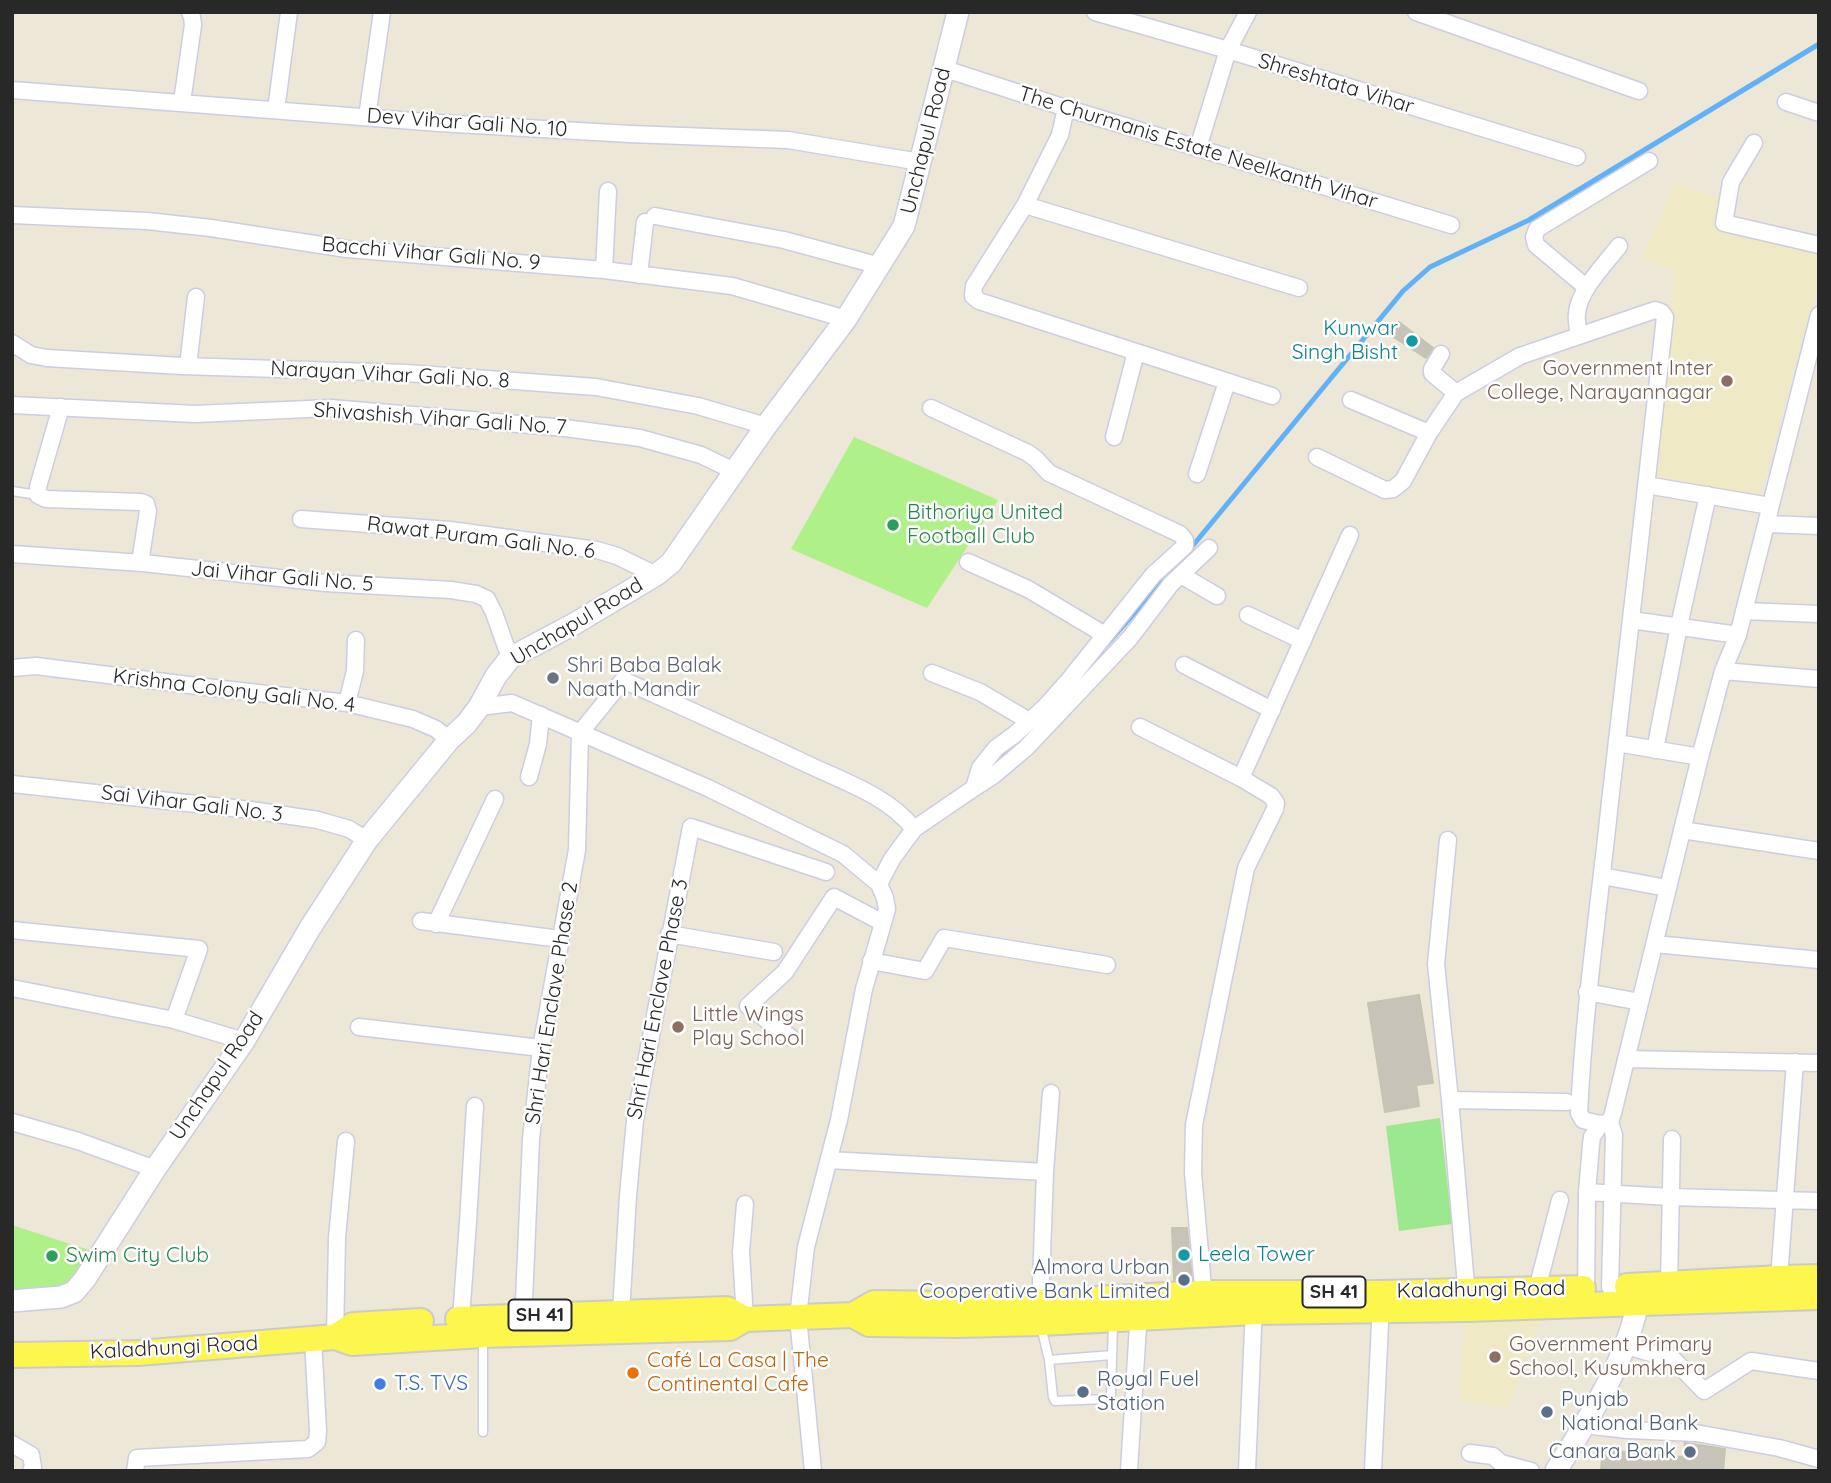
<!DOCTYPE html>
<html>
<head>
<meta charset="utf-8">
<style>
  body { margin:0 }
  #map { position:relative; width:1831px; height:1483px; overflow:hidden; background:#ece7d7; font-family:Quicksand,sans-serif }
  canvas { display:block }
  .frame { position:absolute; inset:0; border:14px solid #282828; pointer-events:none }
</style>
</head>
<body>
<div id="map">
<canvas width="1831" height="1483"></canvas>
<div class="frame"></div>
</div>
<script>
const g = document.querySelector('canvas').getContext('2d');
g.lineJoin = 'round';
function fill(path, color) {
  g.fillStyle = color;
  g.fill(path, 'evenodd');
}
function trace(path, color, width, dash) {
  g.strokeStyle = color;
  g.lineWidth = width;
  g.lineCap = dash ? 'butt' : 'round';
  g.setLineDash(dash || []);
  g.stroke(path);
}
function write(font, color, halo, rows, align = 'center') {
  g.font = font + ' Quicksand,sans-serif';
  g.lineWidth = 5;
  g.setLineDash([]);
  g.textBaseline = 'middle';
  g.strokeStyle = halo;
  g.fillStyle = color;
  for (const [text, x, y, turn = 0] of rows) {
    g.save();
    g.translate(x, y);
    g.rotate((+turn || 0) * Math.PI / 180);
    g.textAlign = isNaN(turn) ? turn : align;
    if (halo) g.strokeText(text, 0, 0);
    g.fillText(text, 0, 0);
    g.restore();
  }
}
const education = new Path2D(`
  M1675 182 1725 201 1721 226 1819 252V281L1759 495 1653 480 1674 270 1642 260Z
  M1465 1314H1544L1508 1408 1459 1401Z`);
const green = new Path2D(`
  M1440 1118 1452 1224 1399 1231 1386 1126Z`);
const pitch = new Path2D(`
  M854 437 998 500 927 608 791 549Z
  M12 1225 95 1252 74 1282 60 1289 12 1295Z`);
const stream = new Path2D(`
  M1190 549 1403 291 1430 267 1529 220 1819 44
  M1107 644 1179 562
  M992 767 1023 737`);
const building = new Path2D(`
  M1399 322 1433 348 1426 358 1389 334Z
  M1419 995 1433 1083 1416 1085 1419 1106 1385 1112 1368 1003Z
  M1172 1228H1187L1192 1279 1174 1280Z
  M1685 1443 1725 1449 1723 1471H1619L1601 1469 1603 1450 1683 1457Z`);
const lane = new Path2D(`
  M12 491 38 495
  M1041 1326 1049 1360 1053 1397 1055 1401 1107 1399 1111 1395 1113 1322
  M483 1337V1432
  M1049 1360 1112 1355`);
const street = new Path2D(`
  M1095 12 1228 50 1577 157
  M1416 12 1639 91
  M945 69 1066 108 1451 225
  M12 90 439 123 630 134 788 140 920 162
  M182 102 193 25 192 17 190 12
  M1786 102 1819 113
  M1066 108 1060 135 1025 205 974 286 973 296 979 301 1272 396
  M276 110 289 12
  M367 117 382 12
  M1754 143 1731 182 1724 223 1819 245
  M1198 148 1228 50 1248 12
  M1025 205 1299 288
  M12 215 147 221 211 228 347 249 604 270 732 286 846 319
  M655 216 784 240 880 266
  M604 270 608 191
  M639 275 645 222
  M1587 288 1536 245 1534 237 1537 229 1649 161
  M1579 336C1578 328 1576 321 1577 313 1579 290 1605 264 1619 246
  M12 343 31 355 47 358 182 366 406 373 596 387 698 406 766 426
  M1441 354 1432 369V373L1456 393
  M188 366 196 297
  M1351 400 1429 433
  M12 405 195 414 331 408 565 428 640 438 701 455 734 471
  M61 407 38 487V495L46 499 141 502 146 504 148 511 140 563
  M1114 437 1136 352
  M1317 457 1385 490 1393 489 1403 481 1429 433 1456 393 1520 356 1655 310 1661 312 1665 317C1647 479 1629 640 1610 802 1599 906 1584 1009 1579 1113L1583 1120 1600 1124
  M1197 474 1227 382
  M1646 485 1770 506
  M301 519 450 530 597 550 617 556 656 575
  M1767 524 1819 526
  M12 554 143 563 326 583 451 590 476 594 487 599 494 613 510 658
  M968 562 1028 589 1105 635
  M1181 575 1217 596
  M1744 611 1819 614
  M1248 615 1303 641
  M1631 620 1738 635
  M1184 665 1272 710
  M12 668 36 666 205 687 347 703 413 719 436 729 449 740
  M1723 671 1819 679
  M932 673 980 692 1029 721
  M347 703 355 671 356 640
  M479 707 512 703 708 788 843 854 879 884
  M1140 727 1241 778 1271 796 1276 803 1275 809 1246 868 1194 1125 1193 1173 1204 1299
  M1617 743 1700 757
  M1655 750 1679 626 1708 495
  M529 777 538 744 541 715
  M1241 778 1350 535
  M12 784 251 810 318 820 349 829 367 840
  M974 788 994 775 1026 748 1130 638 1171 584 1209 548
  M1682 830 1819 851
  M1448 840 1436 964 1450 1100 1467 1297
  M1602 876 1667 888
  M421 921 560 939
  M436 924 495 799
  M12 930 199 949 174 1020
  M669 934 774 952
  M1655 944 1819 960
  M871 961 925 971 944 938 1107 965
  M12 988 174 1020 244 1041
  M1587 992 1640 1002
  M359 1027 541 1048
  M790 1037 748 1006 785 972 834 897 883 923
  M1626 1059 1819 1063
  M1450 1100 1567 1102
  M12 1122 78 1141 155 1169
  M1610 1122 1614 1135 1610 1287
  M829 1160 1045 1172
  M1587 1192 1670 1197 1819 1201
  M1779 1278 1795 1062
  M1669 1284 1672 1139
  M1537 1289 1560 1200
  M1586 1297 1587 1192 1591 1145 1592 1137 1600 1124 1610 1122 1613 1113 1700 757 1723 671 1738 635 1819 315
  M1040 1310 1045 1172 1051 1093
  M621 1313 628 1196 635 1120 691 827 826 872
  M461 1318 468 1222 475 1106
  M745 1319 741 1252 745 1204
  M523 1324 531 1139 541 1048 577 850 580 733 623 680C685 708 748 736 809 765 845 782 888 796 914 829
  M335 1337 337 1238 346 1141
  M1624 1345 1674 1360 1704 1391 1751 1361 1819 1371
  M1584 1425 1628 1430 1696 1433 1779 1448 1819 1459
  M12 1444 31 1455 33 1467 31 1471
  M1470 1453 1493 1456 1501 1463 1531 1471
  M135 1471 137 1458 308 1449 317 1442 318 1431 313 1339
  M813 1471 798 1317 806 1247 839 1120 864 989 887 909 885 898 879 884 892 859 914 829 974 788 980 768 996 748 1014 735 1044 708 1069 680 1153 575 1185 546V540L1180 534 1049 473 1036 459 1028 453 931 408
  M1129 1471 1139 1309
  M1247 1471 1254 1305
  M1373 1471 1381 1302`);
const secondary = new Path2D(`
  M12 1301 61 1297 74 1292 85 1279 155 1169 244 1041 310 928 367 840 449 740 467 723 479 707 496 676 510 658 574 624 656 575 671 563 766 426 846 319 904 226 958 12
  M1556 1471C1589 1417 1634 1351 1640 1287`);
const primary = new Path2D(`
  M1627 1286 1779 1278 1819 1277
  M853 1315 874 1303 954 1304 1039 1302 1204 1293H1381L1583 1288
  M458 1319 727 1309 745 1319
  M335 1337 353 1325 421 1321
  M12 1355 138 1353 335 1337 352 1343 483 1335 730 1328 745 1319 853 1315 869 1324 957 1325 1041 1323 1255 1312 1467 1309 1819 1297`);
const markers = [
  [1412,341,7,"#0f9aa8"],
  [1727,381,7,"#8d6e63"],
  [893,525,7,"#2e9e5b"],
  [553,678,7,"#6b7280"],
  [678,1027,7,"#8d6e63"],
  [1184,1255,7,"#0f9aa8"],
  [52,1256,7,"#2e9e5b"],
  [1184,1280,7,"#5c6f8a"],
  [1495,1357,7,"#8d6e63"],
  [633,1373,7,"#e8710a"],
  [380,1384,7,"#3f7fe0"],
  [1083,1392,7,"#5c6f8a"],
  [1547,1412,7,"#5c6f8a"],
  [1690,1452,7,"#5c6f8a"]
];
const shields = [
  [1334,1292,63],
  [540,1315,63]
];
const shieldNames = [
  ["SH 41",1334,1292],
  ["SH 41",540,1315]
];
const streetNames = [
  ["Shreshtata Vihar",1336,84,17],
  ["Dev Vihar Gali No. 10",467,123,4],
  ["Unchapul Road",926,141,-76],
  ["The Churmanis Estate Neelkanth Vihar",1198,148,17],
  ["Bacchi Vihar Gali No. 9",431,254,5],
  ["Narayan Vihar Gali No. 8",390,375,3],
  ["Shivashish Vihar Gali No. 7",440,419,4],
  ["Rawat Puram Gali No. 6",481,538,7],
  ["Jai Vihar Gali No. 5",282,577,5],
  ["Unchapul Road",577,622,-31],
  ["Krishna Colony Gali No. 4",234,691,7],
  ["Sai Vihar Gali No. 3",192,804,7],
  ["Shri Hari Enclave Phase 3",658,999,-79],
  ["Shri Hari Enclave Phase 2",552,1003,-81],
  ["Unchapul Road",217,1076,-56],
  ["Kaladhungi Road",1481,1290,-1],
  ["Kaladhungi Road",174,1348,-3]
];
const cultureNames = [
  ["Kunwar",1398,329],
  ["Singh Bisht",1398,353],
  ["Leela Tower",1198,1255,"left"]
];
const educationNames = [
  ["Government Inter",1713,369,"right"],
  ["College, Narayannagar",1713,393,"right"],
  ["Little Wings",692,1015],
  ["Play School",692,1039],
  ["Government Primary",1509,1345],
  ["School, Kusumkhera",1509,1369]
];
const leisureNames = [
  ["Bithoriya United",907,513],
  ["Football Club",907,537],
  ["Swim City Club",66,1256]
];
const worshipNames = [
  ["Shri Baba Balak",567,666],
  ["Naath Mandir",567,690]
];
const serviceNames = [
  ["Almora Urban",1170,1268],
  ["Cooperative Bank Limited",1170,1292],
  ["Royal Fuel",1097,1380,"left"],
  ["Station",1097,1404,"left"],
  ["Punjab",1561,1400,"left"],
  ["National Bank",1561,1424,"left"],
  ["Canara Bank",1676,1452]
];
const foodNames = [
  ["Café La Casa | The",647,1361],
  ["Continental Cafe",647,1385]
];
const shopNames = [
  ["T.S. TVS",394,1384]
];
fill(education, '#efeac5');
fill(green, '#9be88e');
fill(pitch, '#aff089');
trace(stream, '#60b1f8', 5);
fill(building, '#c7c3b8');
trace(building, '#c7c3b1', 2);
trace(lane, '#cdcde2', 11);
trace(street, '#cdcde2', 19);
trace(secondary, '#cdcde2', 24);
trace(primary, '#cbcbcb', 28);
trace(lane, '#fff', 8);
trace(street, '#fff', 16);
trace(secondary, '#fff', 21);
trace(primary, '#fcf64d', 24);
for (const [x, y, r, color] of markers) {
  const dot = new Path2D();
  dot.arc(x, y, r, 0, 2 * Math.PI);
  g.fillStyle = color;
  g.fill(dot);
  trace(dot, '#fff', 2.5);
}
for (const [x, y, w] of shields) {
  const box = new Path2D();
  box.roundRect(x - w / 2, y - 15.5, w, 31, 5);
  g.fillStyle = '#fff';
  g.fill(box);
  trace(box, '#282828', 2);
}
write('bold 19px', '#282828', null, shieldNames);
write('21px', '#282828', '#fff', streetNames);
write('21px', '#0d838f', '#fff', cultureNames, 'right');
write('21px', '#785e54', '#fff', educationNames, 'left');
write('21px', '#27864d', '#fff', leisureNames, 'left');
write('21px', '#5b616d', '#fff', worshipNames, 'left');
write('21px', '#4e5e75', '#fff', serviceNames, 'right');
write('21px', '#c56008', '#fff', foodNames, 'left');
write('21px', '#366cbe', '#fff', shopNames, 'left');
</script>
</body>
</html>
